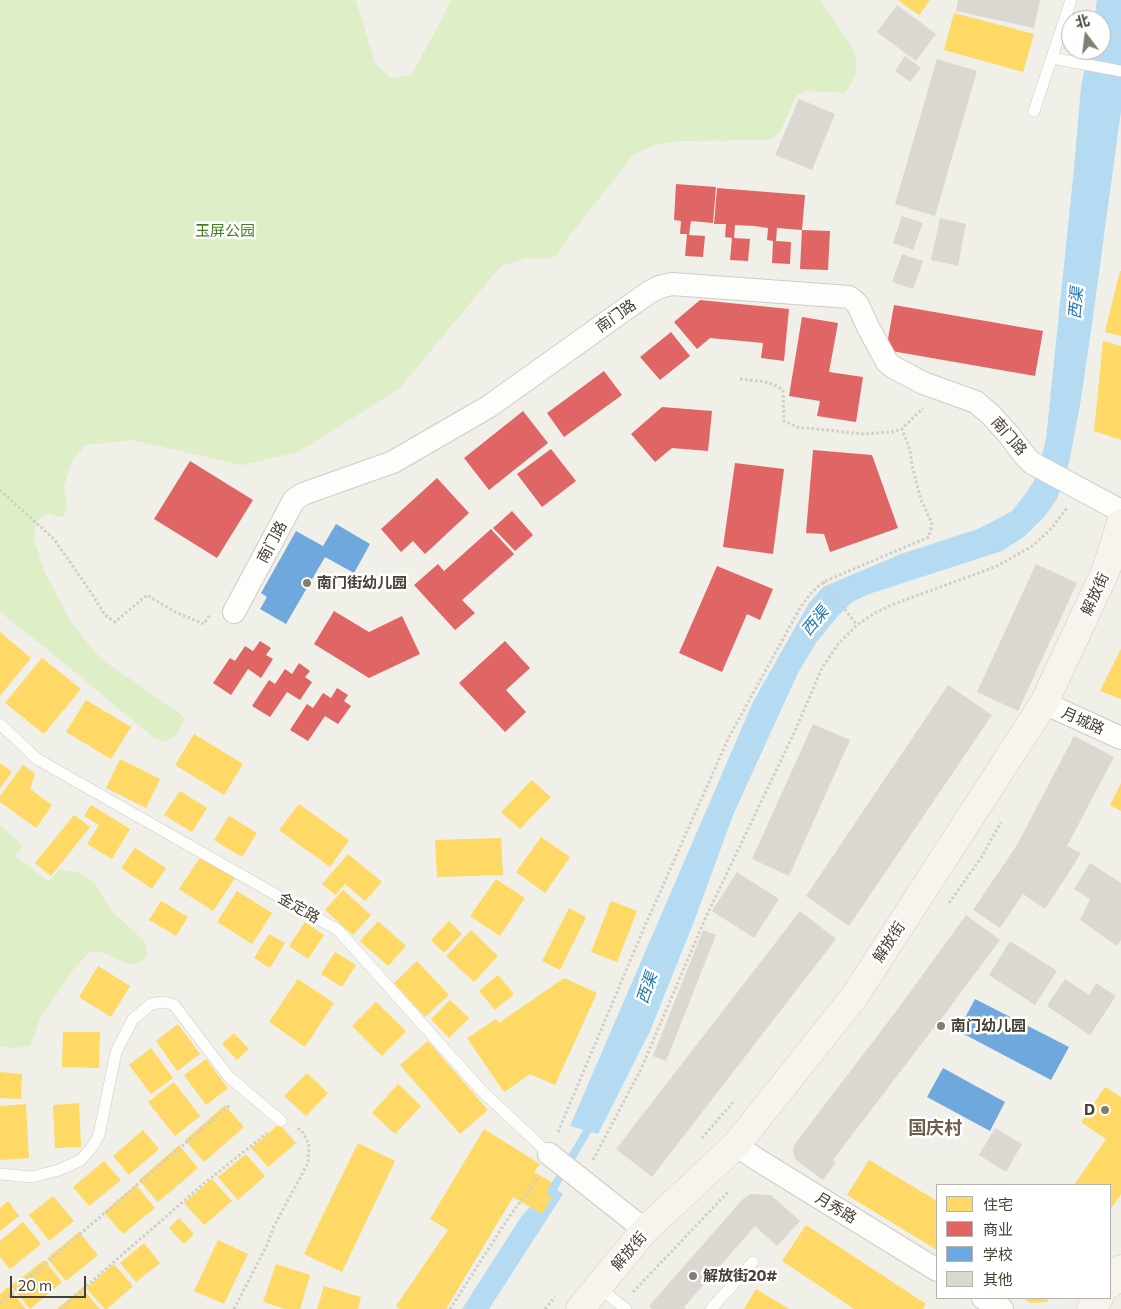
<!DOCTYPE html>
<html>
<head>
<meta charset="utf-8">
<style>
  body { margin:0 }
  #map { position:relative; width:1121px; height:1309px; overflow:hidden; background:#f0efe8; font-family:Commissioner,"Noto Sans SC",sans-serif }
  canvas { display:block }
  .legend { position:absolute; left:936px; top:1184px; width:175px; height:115px; box-sizing:border-box; background:#fff; border:1px solid #b6b3ae; margin:0; padding:6px 9px; list-style:none; font-size:15px; color:#484034 }
  .legend li { display:flex; align-items:center; gap:10px; height:25px }
  .legend b { width:25px; border:1px solid #b6b3ae }
  .north { position:absolute; left:1061px; top:10px; width:50px; height:50px; box-sizing:border-box; background:#fff; border:1px solid #b6b3ae; border-radius:50%; rotate:345deg; font-size:14px; font-weight:700; line-height:20px; text-align:center; color:#484034 }
  .north::after { content:''; display:block; margin:auto; width:18px; height:22px; background:#837d73; clip-path:polygon(50% 0,100% 100%,50% 72%,0 100%) }
  .scale { position:absolute; left:10px; top:1276px; width:76px; height:22px; box-sizing:border-box; border:2px solid #484034; border-top:0; padding-left:6px; font-size:15px; line-height:18px; white-space:nowrap; color:#484034; -webkit-text-stroke:4px #fff; paint-order:stroke }
</style>
</head>
<body>
<div id="map">
<canvas width="1121" height="1309"></canvas>
<ul class="legend">
<li><b style="height:14px;background:#ffd966"></b>住宅</li>
<li><b style="height:14px;background:#e06666"></b>商业</li>
<li><b style="height:14px;background:#6fa8dc"></b>学校</li>
<li><b style="height:14px;background:#dad8d1"></b>其他</li>
</ul>
<div class="north">北</div>
<div class="scale">20 m</div>
</div>
<script>
const g = document.querySelector('canvas').getContext('2d');
g.lineJoin = 'round';
function fill(path, color) {
  g.fillStyle = color;
  g.fill(path, 'evenodd');
}
function trace(path, color, width, dash) {
  g.strokeStyle = color;
  g.lineWidth = width;
  g.lineCap = dash ? 'butt' : 'round';
  g.setLineDash(dash || []);
  g.stroke(path);
}
function write(font, color, halo, rows, align = 'center') {
  g.font = font + ' Commissioner,"Noto Sans SC",sans-serif';
  g.lineWidth = 5;
  g.setLineDash([]);
  g.textBaseline = 'middle';
  g.strokeStyle = halo;
  g.fillStyle = color;
  for (const [text, x, y, turn = 0] of rows) {
    g.save();
    g.translate(x, y);
    g.rotate((+turn || 0) * Math.PI / 180);
    g.textAlign = isNaN(turn) ? turn : align;
    if (halo) g.strokeText(text, 0, 0);
    g.fillText(text, 0, 0);
    g.restore();
  }
}
const green = new Path2D(`
  M0 0H356L375 63 391 78 411 75 434 34 451 0H820C827 10 834 19 840 29 856 52 865 68 845 93L805 91 797 95 781 130 774 138 766 140 680 141 657 144 633 155 567 239 557 255 548 259 527 258 501 266 399 389 298 452 242 465 132 440 85 445 71 463 64 487 67 505 64 516 57 517 51 513 42 516 36 523 34 539 44 570 70 621 100 658 180 714 184 719C182 728 174 740 164 741 160 741 158 739 155 739L58 658 0 612Z
  M0 825 23 846 15 856 49 882 60 869 80 873 94 883 111 910 145 942 147 956 139 963 129 964 98 951 89 952 73 970 40 1019 30 1046 13 1048 0 1046Z`);
const water = new Path2D(`
  M1097 0H1121V111L1092 324 1080 405 1069 463 1057 499 1044 517 1025 536 1002 551 869 594 852 602 837 617 816 643 798 673 733 815 695 919 650 1031 598 1134 570 1126 753 702 809 603 823 587 901 554 978 529 1012 511 1027 492 1037 476 1046 439 1074 168 1081 87 1088 50H1101V20H1094Z
  M550 1185 563 1194 489 1309H462L521 1217Z`);
const homes = new Path2D(`
  M898 0H930L919 15Z
  M954 13 1034 34 1023 72 944 50Z
  M1120 271H1121V336L1105 332Z
  M1103 341 1121 346V440L1094 431Z
  M0 632 31 658 0 696Z
  M1121 649V699L1100 691Z
  M42 658 81 689 44 734 5 703Z
  M86 700 131 727 111 759 66 732Z
  M194 734 243 764 224 795 175 765Z
  M120 759 160 779 146 808 106 788Z
  M0 763 12 772 0 788Z
  M23 765 35 774 30 789 52 805 36 828 0 802V796Z
  M532 780 551 797 520 829 501 812Z
  M1121 783V811L1110 805Z
  M180 791 207 808 192 832 164 815Z
  M299 804 349 840 330 867 279 830Z
  M91 805 130 829 112 859 87 844 99 825 84 816Z
  M74 815 90 827 51 876 35 863Z
  M229 816 257 833 242 857 214 840Z
  M541 837 570 857 545 893 516 872Z
  M501 838 503 875 437 877 435 840Z
  M135 848 166 868 152 889 121 868Z
  M348 854 382 882 365 901 345 884 335 895 322 884Z
  M201 856 235 878 213 911 179 889Z
  M496 879 525 898 500 936 470 916Z
  M343 890 371 915 353 935 325 910Z
  M237 891 272 913 252 944 217 922Z
  M161 901 188 917 176 936 149 920Z
  M611 901 637 911 617 962 591 952Z
  M569 908 586 917 560 970 542 961Z
  M378 921 406 946 388 966 360 941Z
  M449 921 462 934 444 953 431 940Z
  M305 922 324 935 308 959 289 946Z
  M471 930 498 956 474 982 446 956Z
  M269 934 285 943 270 968 254 958Z
  M335 952 356 965 342 987 321 974Z
  M417 961 449 995 425 1017 394 983Z
  M98 966 130 986 111 1017 79 997Z
  M498 975 514 994 495 1010 479 991Z
  M564 978 597 993 555 1085 530 1074 504 1092 467 1038 496 1019 499 1023Z
  M298 979 334 1003 305 1047 269 1022Z
  M450 1000 469 1018 449 1038 431 1019Z
  M376 1002 406 1031 382 1056 352 1026Z
  M178 1024 200 1054 177 1071 156 1041Z
  M63 1032H100L99 1068 62 1067Z
  M234 1033 249 1049 237 1060 222 1044Z
  M428 1041 488 1110 460 1134 400 1065Z
  M151 1048 173 1078 151 1094 129 1065Z
  M206 1059 228 1088 206 1105 184 1075Z
  M0 1072 22 1074 21 1099 0 1098Z
  M307 1073 328 1093 306 1116 284 1096Z
  M174 1082 200 1116 175 1136 148 1102Z
  M398 1084 421 1106 395 1134 372 1113Z
  M1105 1087 1121 1097V1194L1110 1210V1185H1074L1106 1139 1081 1122Z
  M79 1103 81 1147 55 1148 53 1105Z
  M26 1104 29 1158 0 1160V1106Z
  M225 1105 244 1127 204 1162 185 1140Z
  M279 1124 296 1143 268 1167 251 1148Z
  M484 1129 540 1164 534 1172 558 1186 542 1214 513 1197 446 1309H400L396 1306 448 1230 430 1219Z
  M143 1130 159 1149 129 1175 113 1156Z
  M358 1143 395 1161 342 1272 304 1254Z
  M179 1145 198 1168 158 1202 139 1180Z
  M246 1154 265 1176 238 1200 218 1177Z
  M869 1160 937 1201V1250L847 1195Z
  M104 1161 121 1180 89 1206 73 1187Z
  M212 1179 232 1201 204 1225 184 1203Z
  M136 1185 155 1208 123 1234 104 1212Z
  M53 1196 74 1221 49 1241 29 1215Z
  M8 1201 19 1216 0 1231V1208Z
  M179 1218 194 1234 184 1244 169 1228Z
  M23 1222 41 1244 10 1269 0 1257V1241Z
  M806 1225 926 1304 923 1309H854L782 1261Z
  M79 1232 98 1255 66 1281 47 1258Z
  M218 1240 248 1254 224 1304 194 1291Z
  M144 1243 160 1263 136 1282 120 1263Z
  M44 1260 62 1282 30 1309 11 1286Z
  M114 1264 133 1286 107 1309H105L86 1288Z
  M276 1264 310 1275 300 1309H285L263 1302Z
  M324 1286 361 1297 358 1309H317Z
  M8 1287 26 1309H0V1294Z
  M82 1288 100 1309H57Z
  M756 1289 789 1309H744Z
  M1022 1298H1050L1047 1302 1031 1303Z`);
const shops = new Path2D(`
  M676 184 716 187 713 223 691 221 689 235 705 236 703 257 685 256 687 234H680L681 221 674 220Z
  M717 188 805 195 802 230 777 228 776 241 791 242 790 264 772 263 773 241 767 240 768 228 754 226 735 225 734 238 750 239 748 261 730 260 732 238 725 237 726 224H714Z
  M802 230 830 231 828 270 800 269Z
  M700 300 789 309 784 361 761 358 763 343 710 338 697 349 674 322Z
  M894 305 1043 331 1035 376 886 350Z
  M802 317 838 323 829 372 863 377 856 422 817 416 820 401 789 396Z
  M671 332 690 356 660 380 640 357Z
  M604 371 622 395 564 437 547 413Z
  M662 407 712 411 708 451 672 448 655 462 631 434Z
  M523 411 548 443 489 490 464 458Z
  M551 449 576 481 542 507 517 474Z
  M813 450 872 455 898 528 830 552 824 534 806 533Z
  M190 461 253 500 217 558 154 519Z
  M735 463 784 469 773 554 723 547Z
  M437 478 469 513 425 554 413 541 401 552 381 529Z
  M512 511 533 535 515 551 493 528Z
  M491 529 514 554 462 600 475 613 455 630 414 585 438 564 444 571Z
  M717 566 773 589 760 620 747 614 722 672 679 653Z
  M334 611 369 632 402 616 420 654 369 678 314 644Z
  M260 641 271 648 266 655 273 659 261 678 248 669 231 695 213 683 230 658 235 661 245 646 253 651Z
  M505 641 530 668 506 690 526 712 505 732 459 683Z
  M299 663 310 671 305 677 312 682 300 700 287 692 270 717 252 706 269 680 275 684 285 669 292 674Z
  M337 688 348 695 344 701 351 706 338 724 325 716 308 741 290 730 307 704 313 708 323 693 331 698Z`);
const schools = new Path2D(`
  M336 524 370 544 354 573 325 557 286 624 260 609 267 597 261 593 296 531 323 546Z
  M975 999 1069 1047 1051 1080 958 1031Z
  M943 1068 1005 1102 990 1131 927 1097Z`);
const stream = new Path2D(`
  M551 1192 592 1123`);
const building = new Path2D(`
  M958 0H1040L1034 28 956 11Z
  M897 5 936 34 916 61 877 32Z
  M905 56 921 68 910 82 895 71Z
  M937 59 977 71 935 216 895 204Z
  M799 99 835 114 812 170 775 155Z
  M902 216 923 223 913 250 893 243Z
  M940 218 966 224 958 266 931 260Z
  M902 254 923 261 913 289 892 282Z
  M1036 564 1077 583 1018 711 977 692Z
  M948 685 992 715 849 926 806 896Z
  M813 724 850 740 789 876 752 859Z
  M1074 736 1114 757 1067 846 1081 853 1066 877 1045 909 1023 894 1000 928 973 910 1017 845Z
  M1090 863 1121 883V940L1117 946 1080 920 1090 899 1074 889Z
  M737 872 779 899 754 938 712 911Z
  M800 911 836 939 652 1177 616 1149Z
  M966 915 1000 940 933 1030 922 1023 932 1030 833 1160 836 1162 823 1180 796 1160 793 1152 794 1145 900 1006Z
  M703 930 716 935 666 1061 653 1056Z
  M1010 941 1057 971 1035 1005 989 975Z
  M1065 979 1089 995 1096 983 1116 996 1090 1035 1047 1006Z
  M995 1128 1022 1144 1006 1172 979 1155Z
  M750 1194 771 1195 800 1221 777 1246 755 1226 684 1307 686 1309H652L649 1306 742 1200Z`);
const path = new Path2D(`
  M740 379C757 381 768 380 783 390L784 421 797 427 864 434 891 432 902 429
  M0 490 54 539 90 591 105 615 115 622 147 595 175 612 204 624 210 614
  M823 582 857 625
  M949 903 981 858 1001 822
  M558 1132 644 928 729 737 800 608 812 592 823 582 929 537 932 523 921 500 912 466 910 450 902 429 923 408
  M702 1138 735 1100
  M593 1160 641 1069 705 919 794 733 822 668 838 644 857 625 875 613 891 605 995 567 1031 547 1050 530 1067 508
  M633 1292 729 1191
  M0 1303 231 1104
  M60 1309 201 1186 267 1133
  M234 1309 267 1245 274 1226 308 1163 309 1144 302 1131 297 1128
  M450 1309 509 1217 539 1177
  M545 1309 555 1297`);
const lane = new Path2D(`
  M1052 58 1121 71
  M1034 111 1071 0
  M0 724 37 759 338 930 482 1091 549 1154
  M0 1174 32 1177 59 1170 81 1160 92 1147 99 1135 116 1052 133 1019 151 1004 164 1002 174 1005 229 1077 281 1121
  M598 1287 626 1309
  M711 1309 753 1262`);
const street = new Path2D(`
  M234 612 294 500 303 494 393 462 488 407 648 293 659 287 672 284 849 297 854 301 858 305 868 327 887 362 893 367 923 383 976 402 991 415 1009 435 1025 456 1032 463 1121 511
  M1044 703 1121 738
  M736 1145 758 1160 937 1270
  M549 1154 645 1230
  M983 1298 1002 1309`);
const secondary = new Path2D(`
  M1110 1284 1121 1269
  M580 1309 645 1230 736 1145 854 997 1044 703 1106 570 1121 523
  M1091 1309 1099 1298`);
const markers = [
  [307,583,5,"#837d73"],
  [941,1026,5,"#837d73"],
  [1105,1110,5,"#837d73"],
  [693,1276,5,"#837d73"]
];
const parkNames = [
  ["玉屏公园",225,231]
];
const streetNames = [
  ["南门路",616,316,-35],
  ["南门路",1009,436,49],
  ["南门路",272,542,-62],
  ["解放街",1095,594,-65],
  ["月城路",1083,721,24],
  ["金定路",299,908,30],
  ["解放街",889,942,-57],
  ["月秀路",836,1208,31],
  ["解放街",629,1251,-50]
];
const poiNames = [
  ["南门街幼儿园",317,583],
  ["南门幼儿园",951,1026],
  ["D",1095,1110,"right"],
  ["解放街20#",703,1276]
];
const waterNames = [
  ["西渠",1076,303,-85],
  ["西渠",815,621,-51],
  ["西渠",647,988,-71]
];
const quarterNames = [
  ["国庆村",935,1128]
];
fill(green, '#deeec6');
fill(water, '#b5dbf2');
fill(homes, '#ffd966');
fill(shops, '#e06666');
fill(schools, '#6fa8dc');
trace(stream, '#b5dbf2', 8);
fill(building, '#dad8d1');
trace(lane, '#cfccc6', 12);
trace(street, '#cfccc6', 24);
trace(secondary, '#d0ccbf', 29);
trace(path, '#d1cec9', 3, [2.5, 2.5]);
trace(lane, '#fdfdfc', 11);
trace(street, '#fdfdfc', 22);
trace(secondary, '#f7f4ee', 28);
for (const [x, y, r, color] of markers) {
  const dot = new Path2D();
  dot.arc(x, y, r, 0, 2 * Math.PI);
  g.fillStyle = color;
  g.fill(dot);
  trace(dot, '#fff', 2);
}
write('15px', '#457f22', '#fff', parkNames);
write('15px', '#484034', '#fff', streetNames);
write('bold 15px', '#484034', '#fff', poiNames, 'left');
write('italic 16px', '#2277b5', '#fff', waterNames);
write('bold 18px', '#6c5e4a', '#fff', quarterNames);
</script>
</body>
</html>
